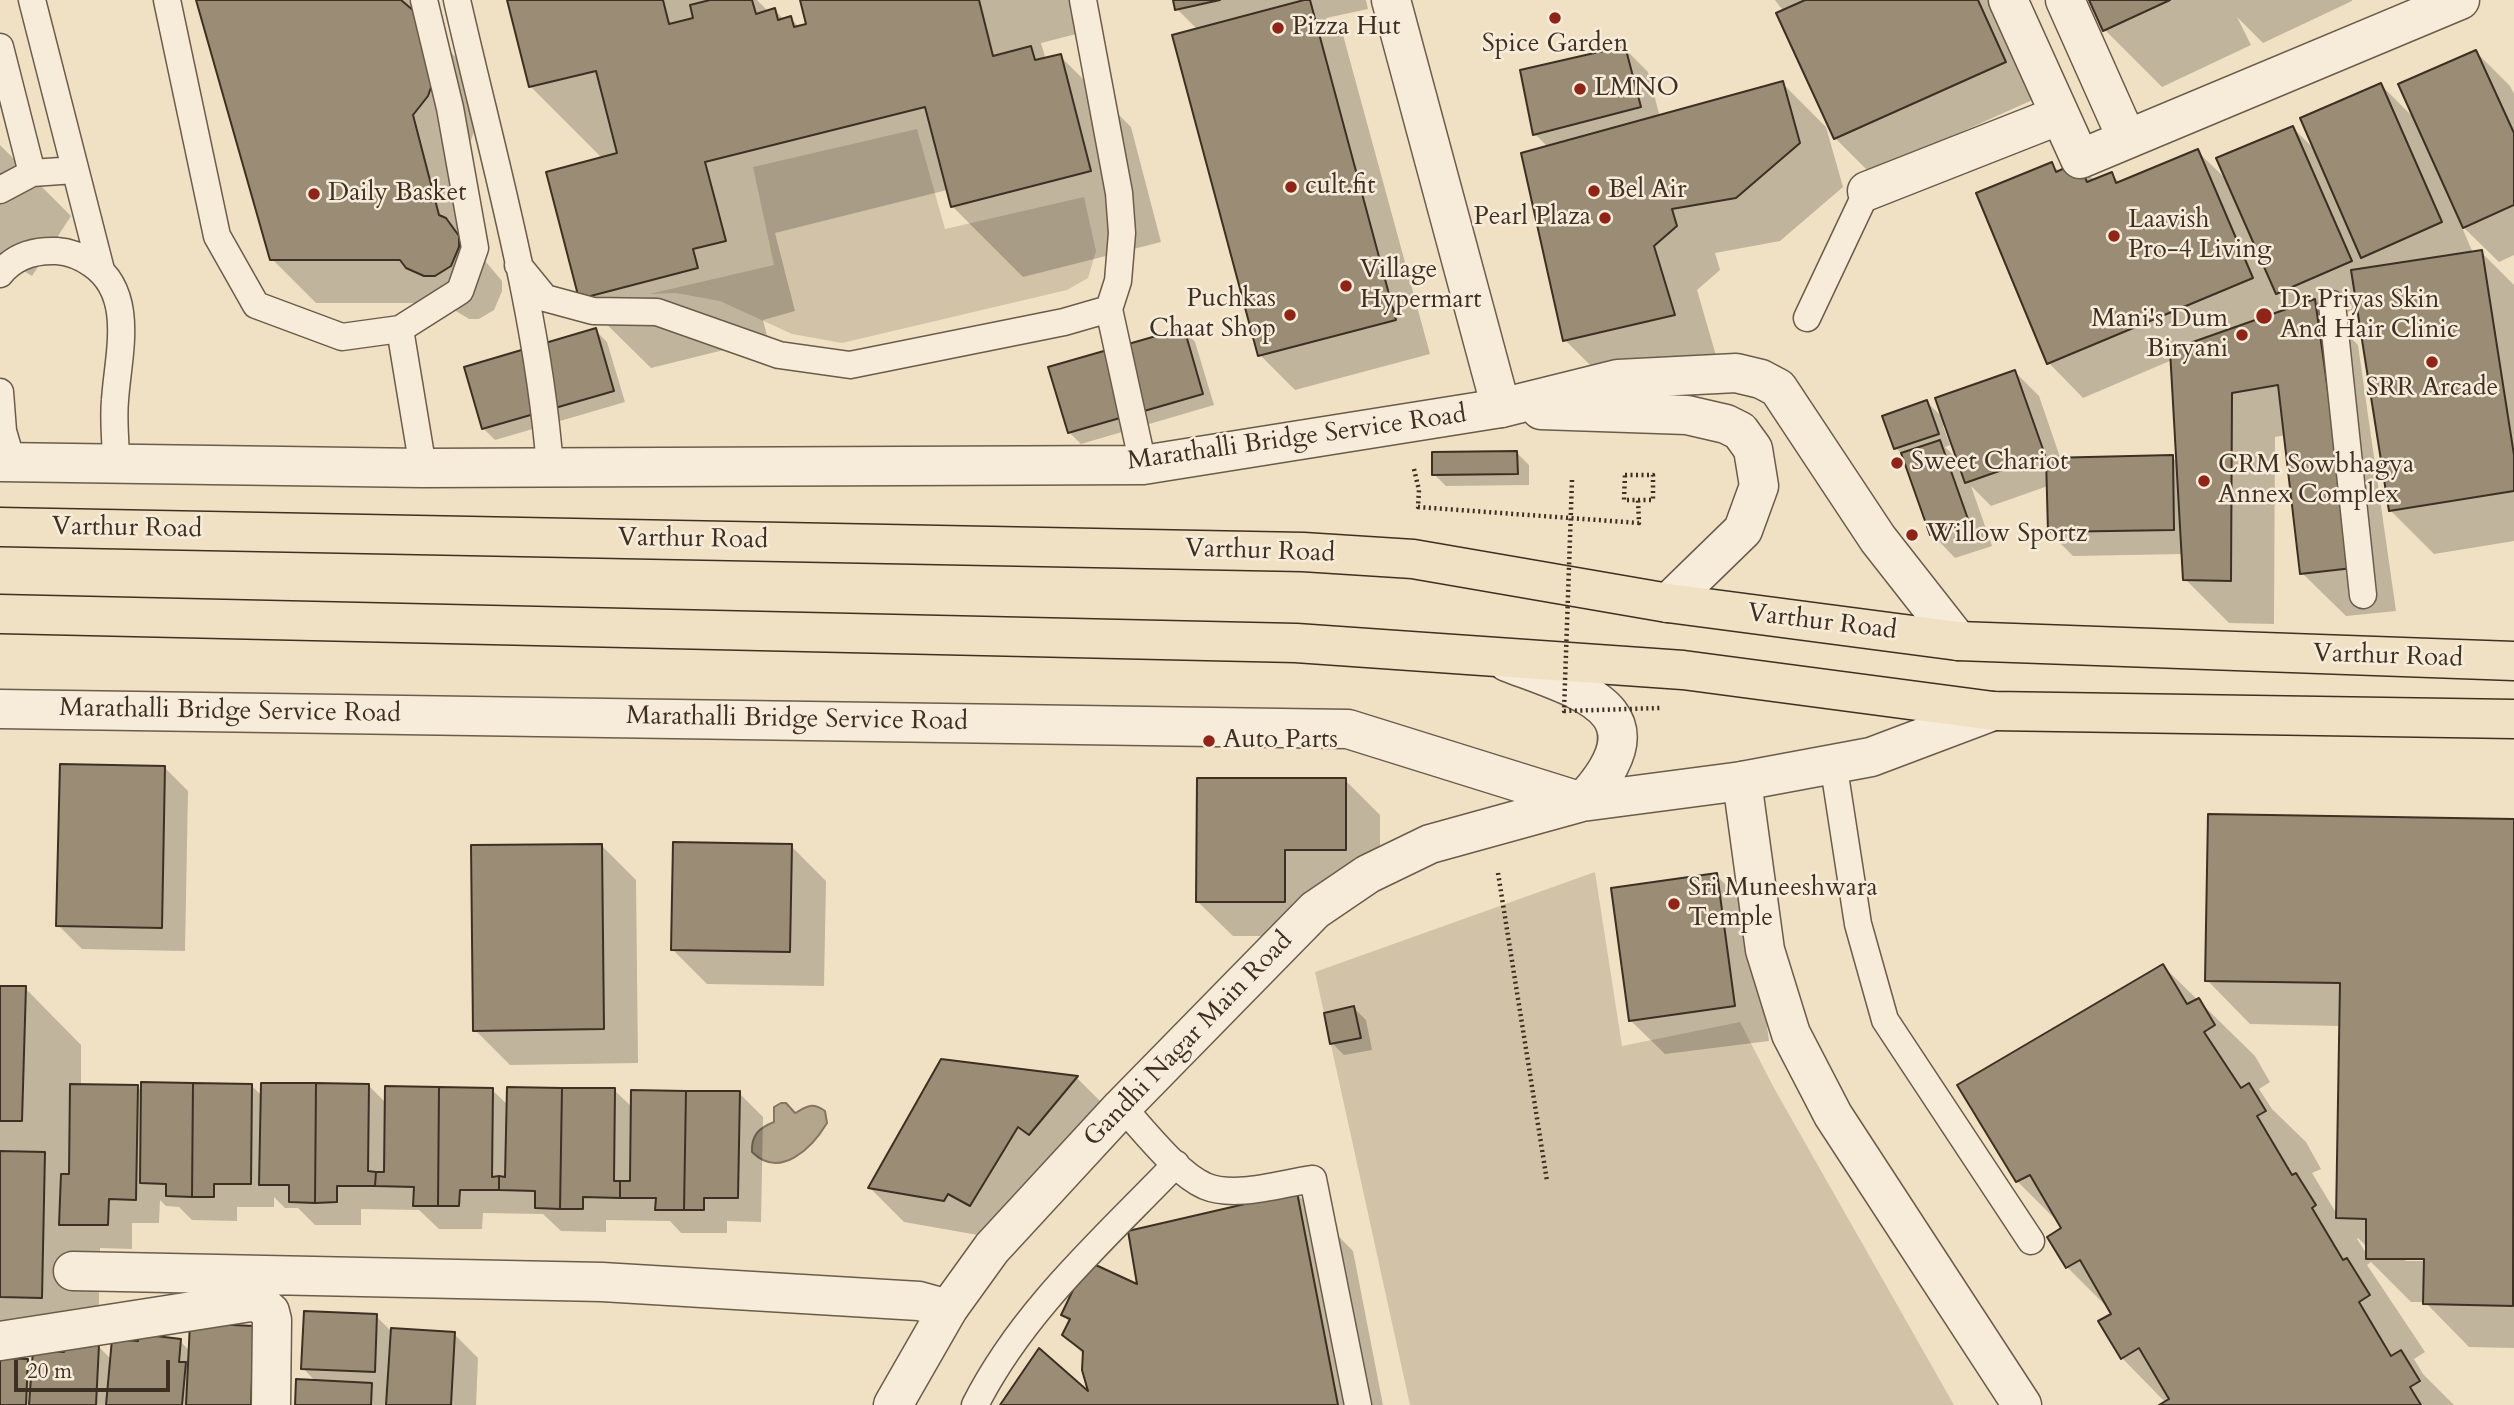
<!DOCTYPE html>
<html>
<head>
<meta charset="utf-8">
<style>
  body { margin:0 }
  #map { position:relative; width:2514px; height:1405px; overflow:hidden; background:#f1e1c4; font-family:Cardo,serif }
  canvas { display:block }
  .scale { position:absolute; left:14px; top:1360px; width:156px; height:32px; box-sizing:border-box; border:4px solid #3d3022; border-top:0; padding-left:9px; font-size:21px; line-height:24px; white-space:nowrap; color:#3d3022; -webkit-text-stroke:5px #f6ecd9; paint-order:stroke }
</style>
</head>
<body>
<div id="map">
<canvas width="2514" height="1405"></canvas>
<div class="scale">20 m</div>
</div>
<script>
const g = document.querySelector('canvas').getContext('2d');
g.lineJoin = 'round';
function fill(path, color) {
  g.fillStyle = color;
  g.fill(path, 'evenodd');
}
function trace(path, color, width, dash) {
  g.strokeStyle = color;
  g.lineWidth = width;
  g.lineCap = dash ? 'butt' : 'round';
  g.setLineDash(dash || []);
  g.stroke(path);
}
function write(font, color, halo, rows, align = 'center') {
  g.font = font + ' Cardo,serif';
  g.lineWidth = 5;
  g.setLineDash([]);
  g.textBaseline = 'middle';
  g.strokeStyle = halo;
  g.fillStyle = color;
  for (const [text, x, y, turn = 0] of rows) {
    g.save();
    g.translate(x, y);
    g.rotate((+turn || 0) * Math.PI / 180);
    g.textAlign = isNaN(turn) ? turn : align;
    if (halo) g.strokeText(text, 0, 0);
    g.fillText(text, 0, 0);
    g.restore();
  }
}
const green = new Path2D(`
  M917 129 945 229 1084 197 1096 251 1088 278 1067 290 842 343 792 334 720 301 676 293 649 294 774 265 753 167Z
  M1595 872 1622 1046 1740 1022 1774 1088 1954 1405H1410L1315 972Z`);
const water = new Path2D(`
  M781 1103H786L795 1113C808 1106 812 1102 825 1111L827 1123C812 1148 780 1180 752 1152 751 1135 759 1128 774 1122V1107Z`);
const shadow = new Path2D(`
  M198 0H409L413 13 472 74 478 121 471 140 455 159 481 256 502 281V291L494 310 479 319H469L443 303H316L272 259Z
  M509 0H757L769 12 775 10 784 20 790 18 800 28 808 25 801 0H1092L1080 33 1041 43 1046 60 1060 56 1131 127 1161 242 1023 277 952 206 947 190 775 233 795 311 763 320 768 339 651 368 580 298 603 159 530 86Z
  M1175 0H1366L1368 9 1326 18 1343 35 1430 354 1295 390 1260 355 1198 30 1177 9Z
  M1775 0H1995L2039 97 1870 173 1835 138 1779 14 1784 12Z
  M2091 0H2352V1L2263 43 2237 17 2251 45 2162 87 2105 30Z
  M1624 48 1648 72 1660 117 1782 83 1826 127 1843 187 1780 241 1715 253 1720 270 1697 290 1717 359 1609 384 1565 340 1549 148 1535 134Z
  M2476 52 2510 86 2514 94V255L2499 262 2461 225 2473 253 2481 252 2514 285V541L2434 554 2390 510 2358 307 2332 319 2358 345 2396 611 2346 616 2302 573 2286 435 2275 437 2274 624 2229 623 2185 579 2183 554 2073 556 2049 532 2048 486 1991 506 1971 486 1992 546 1955 558 1932 534 1904 457 1896 448 1927 402 1944 419 2015 372 2039 396 2061 460 2172 457 2178 463 2172 360 2083 398 2049 363 2051 164 2060 172 2078 164 2095 181 2111 174 2120 183 2197 151 2228 181 2293 128 2317 152 2381 85 2416 120ZM2279 295 2293 309 2285 311ZM1946 425 1959 461 1945 447 1950 445 1943 426Z
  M0 145 71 216 32 276 8 261 0 273Z
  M595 330 607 342 625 402 495 440 483 428Z
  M1184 330 1195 342 1214 405 1081 444 1069 432Z
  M1517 453 1529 465V485L1446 486 1434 474Z
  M164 767 188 791 185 951 82 949 58 925Z
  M1345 780 1380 815V884H1319V936H1233L1198 902Z
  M2210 816 2514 821V1348L2469 1347 2425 1302H2411L2371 1262 2367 1265 2425 1352 2414 1359 2423 1374 2454 1405H2162L2166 1403 2122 1358 2112 1312 2067 1267 2062 1226 2017 1181 2163 966 2255 1056 2270 1082 2259 1089 2272 1109 2306 1142 2321 1169 2312 1173 2338 1216 2341 1026 2250 1024 2207 980ZM2358 1238 2368 1248V1256L2357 1239ZM2402 1258H2432V1261H2406Z
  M602 846 636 880 638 1063 510 1065 475 1030Z
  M791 846 826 881 824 986 707 984 672 949Z
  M1716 875 1751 910 1769 1041 1665 1054 1630 1020Z
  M0 988H25L81 1045V1086L137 1087 143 1092 252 1086 262 1096 369 1086 386 1103 492 1090 508 1105 614 1090 633 1108 739 1093 763 1117 761 1222 727 1221V1233H681L670 1221 606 1220V1232L561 1231 543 1214 483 1213 482 1229H439L419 1210 361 1209V1225H315L298 1208H285L274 1197V1207H237V1221L192 1220 179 1207 166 1206 160 1200 159 1223H132V1249L100 1248 98 1346 112 1360 140 1343 180 1341 190 1351 253 1327 275 1405H0ZM15 1352 34 1353 33 1367 27 1361 14 1360Z
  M1354 1008 1366 1020 1372 1050 1344 1055 1332 1043Z
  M942 1061 1077 1078 1111 1112 1005 1240 983 1228 978 1235 904 1222 870 1188Z
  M1297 1194 1353 1251 1383 1405H1003L1092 1396 1084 1355 1064 1335 1070 1323 1063 1315 1139 1287Z
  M376 1316 390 1330 454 1334 478 1358 476 1405H296L316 1382 303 1368Z`);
const building = new Path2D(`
  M196 0H401L421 17 435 76 428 96 413 115 439 215 446 218 459 236V247L451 266 435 276H424L406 268 400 260H270Z
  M507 0H663L669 24 693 18 690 5 710 0H752L756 14 775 8 778 20 791 16 794 27 806 24 800 0H979L993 56 1031 46 1035 60 1061 54 1091 171 951 207 925 107 705 162 726 241 693 249 698 268 579 299 546 172 617 153 596 71 529 87Z
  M1173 0H1220L1175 10Z
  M1304 0H1310L1396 320 1258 356 1172 35Z
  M1805 0H1978L2006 62 1834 139 1776 13Z
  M2089 0H2170L2103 31Z
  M1625 46 1641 107 1533 135 1520 70Z
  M2476 50 2514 133V205L2463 228 2398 84Z
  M1783 81 1800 143 1736 198 1672 209 1677 226 1654 246 1675 315 1563 341 1521 153Z
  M2381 83 2442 222 2361 258 2300 118Z
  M2293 126 2352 261 2276 294 2216 158Z
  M2198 149 2253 278 2047 364 1976 193 2052 162 2056 172 2078 162 2087 182 2112 172 2116 183Z
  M2482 250 2514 455V491L2389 511 2351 270Z
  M2315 299 2353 568 2300 574 2278 385 2232 393 2231 581 2183 580 2170 350Z
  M596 328 614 391 482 429 464 367Z
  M1184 328 1203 394 1068 433 1048 367Z
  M2015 370 2045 455 1965 483 1935 398Z
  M1927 400 1939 434 1894 449 1882 416Z
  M1940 440 1969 522 1930 535 1901 453Z
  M1517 451 1518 474 1432 475V452Z
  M2173 455 2174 530 2048 532 2046 458Z
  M60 764 165 766 162 928 56 926Z
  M1197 778H1346V850H1285V902H1196Z
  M2208 814 2514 819 2513 1306 2423 1304 2424 1259H2366V1219L2336 1218 2340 983 2205 981Z
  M673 842 792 844 790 952 671 950Z
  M602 844 604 1029 473 1031 471 845Z
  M1717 873 1735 1006 1629 1021 1611 888Z
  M2163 964 2187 1004 2199 998 2215 1025 2204 1032 2241 1088 2249 1083 2266 1111 2257 1116 2292 1175 2296 1173 2316 1205 2312 1208 2343 1260 2347 1258 2370 1295 2359 1302 2391 1356 2401 1350 2420 1381 2410 1387 2421 1405H2159L2169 1399 2139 1348 2121 1359 2098 1321 2111 1314 2080 1260 2066 1268 2047 1237 2061 1228 2030 1175 2016 1182 1957 1085Z
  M0 986H26L22 1121H0Z
  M1354 1006 1361 1038 1330 1044 1324 1013Z
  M941 1059 1078 1076 1029 1135 1018 1127 970 1206 948 1194 944 1201 868 1188Z
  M141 1082 193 1083 192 1197 166 1196V1184L140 1183Z
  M193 1083 252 1084 251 1184H214V1197H192Z
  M261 1083H316L315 1203 289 1202V1185H259Z
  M316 1083 369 1084 368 1171 376 1172 375 1186H337V1202L315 1203Z
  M70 1084 138 1085 136 1200 109 1199 108 1225H59L61 1174H69Z
  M385 1086 439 1087 438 1206H413L414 1187 375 1186 376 1172H384Z
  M439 1087 493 1088 492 1177 499 1176V1190H460L459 1206H438Z
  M507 1087 562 1088 560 1209 535 1208V1191L499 1190V1176L505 1177Z
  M562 1088H615L614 1181H620V1198L583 1197V1209H560Z
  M631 1090 686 1091 684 1210H655L656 1198H620V1181H630Z
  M686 1091H740L738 1198H704V1210H684Z
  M0 1151 45 1152 42 1298 0 1297Z
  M1297 1192 1338 1405H1000L1039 1348 1088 1391 1082 1370 1083 1351 1062 1335 1070 1319 1061 1315 1087 1261 1137 1284 1128 1231Z
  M304 1311 377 1314 375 1372 301 1369Z
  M190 1323 254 1326 251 1405H186Z
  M391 1328 455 1332 451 1405H386Z
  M139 1334 181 1339 179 1362H186L182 1405H106L112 1339 138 1341Z
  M65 1343 99 1345 96 1405H29L33 1350 64 1352Z
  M0 1358 28 1359 26 1405H0Z
  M296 1379 372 1383 371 1405H295Z`);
const path = new Path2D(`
  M1414 469 1419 490 1418 507 1639 523 1638 500
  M1625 475H1653V500H1624Z
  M1498 873 1547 1181`);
const service = new Path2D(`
  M32 0 101 270
  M167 0 217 236 256 305 342 337 400 329 460 291 475 248 450 108 424 0
  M457 0C492 154 538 310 550 468
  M1083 0 1119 193 1122 233 1118 281 1109 309 1143 465
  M0 47 32 173
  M0 190 32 173 75 170
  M518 265 545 298 593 311 657 312 779 355 850 365 1064 322 1109 309
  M0 274C14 256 35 250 57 251 70 252 82 257 92 264 136 294 118 355 115 400 113 421 116 443 116 464
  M2332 304 2363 595
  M1807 318 1867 191
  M400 329 423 468
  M0 392 3 431 12 462
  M1833 762 1858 924 1885 1020 2031 1241
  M1122 1107C1144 1130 1176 1173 1205 1186 1236 1199 1282 1183 1313 1179L1358 1405
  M975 1405C1023 1310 1103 1240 1176 1164`);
const minor = new Path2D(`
  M1391 0 1501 408
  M2008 0 2080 159 2460 0
  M2065 0 2127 139
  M1867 191 2060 115
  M1742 781 1765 950 1791 1034 1833 1115 2022 1405
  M73 1271 602 1282 919 1301 948 1309
  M0 1341 257 1301 270 1312 272 1320 271 1405`);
const tertiary = new Path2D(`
  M1541 410 1687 415 1726 424 1740 431 1753 449 1759 486 1743 530 1668 603
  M0 462 423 468 1143 465 1501 408 1618 379 1736 373 1761 379 1778 388 1878 539 1958 641
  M1507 662C1583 691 1667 711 1582 802
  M0 709 1348 729 1582 802 1742 781 1871 757 1993 711
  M893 1405 948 1309 992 1248 1122 1107 1315 910 1368 874 1430 844 1582 802`);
const primary = new Path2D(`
  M0 527 1303 552 1413 559 1668 603 1958 641 2514 661
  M0 614 1296 643 1683 670 1993 711 2514 719`);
const pathBridge = new Path2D(`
  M1572 480 1564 711 1660 708`);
const markers = [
  [1555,18,7,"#8f2418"],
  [1278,28,7,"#8f2418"],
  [1580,89,7,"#8f2418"],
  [1291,187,7,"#8f2418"],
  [1594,191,7,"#8f2418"],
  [314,194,7,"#8f2418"],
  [1605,218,7,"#8f2418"],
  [2114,236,7,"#8f2418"],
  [1346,286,7,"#8f2418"],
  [1290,315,7,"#8f2418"],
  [2264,316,9,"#8f2418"],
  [2242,335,7,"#8f2418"],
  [2432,362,7,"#8f2418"],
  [1897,463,7,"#8f2418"],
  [2204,481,7,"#8f2418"],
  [1912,535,7,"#8f2418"],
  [1209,741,7,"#8f2418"],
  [1674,904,7,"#8f2418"]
];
const poiNames = [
  ["Pizza Hut",1292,28],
  ["Spice Garden",1555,45,"center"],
  ["LMNO",1594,89],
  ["cult.fit",1305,187],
  ["Bel Air",1608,191],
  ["Daily Basket",328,194],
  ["Pearl Plaza",1591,218,"right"],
  ["Laavish",2128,221],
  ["Pro-4 Living",2128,251],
  ["Village",1360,271],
  ["Hypermart",1360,301],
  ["Puchkas",1276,300,"right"],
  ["Chaat Shop",1276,330,"right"],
  ["Dr Priyas Skin",2280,301],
  ["And Hair Clinic",2280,331],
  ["Mani's Dum",2228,320,"right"],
  ["Biryani",2228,350,"right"],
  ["SRR Arcade",2432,389,"center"],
  ["Sweet Chariot",1911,463],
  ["CRM Sowbhagya",2218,466],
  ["Annex Complex",2218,496],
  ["Willow Sportz",1926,535],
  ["Auto Parts",1223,741],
  ["Sri Muneeshwara",1688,889],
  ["Temple",1688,919]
];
const streetNames = [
  ["Marathalli Bridge Service Road",1297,439,-8],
  ["Varthur Road",127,529,1],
  ["Varthur Road",693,540,1],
  ["Varthur Road",1260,552,2],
  ["Varthur Road",1822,623,7],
  ["Varthur Road",2388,657,2],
  ["Marathalli Bridge Service Road",230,712,1],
  ["Marathalli Bridge Service Road",797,720,1],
  ["Gandhi Nagar Main Road",1189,1040,-46]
];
fill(green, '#d2c3a8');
fill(water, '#b4a58d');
trace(water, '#847662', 2);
fill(shadow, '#0003');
fill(building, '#9b8c76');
trace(building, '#3d3022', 2);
trace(service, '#6a5c4a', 29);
trace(minor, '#6a5c4a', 41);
trace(tertiary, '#6a5c4a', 41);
trace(primary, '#3d3022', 41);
trace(path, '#3d3022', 4.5, [2, 3.5]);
trace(service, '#f6ecd9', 26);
trace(minor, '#f6ecd9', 38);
trace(tertiary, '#f6ecd9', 38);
trace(primary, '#f1e1c4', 38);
trace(pathBridge, '#3d3022', 4.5, [2, 3.5]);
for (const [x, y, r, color] of markers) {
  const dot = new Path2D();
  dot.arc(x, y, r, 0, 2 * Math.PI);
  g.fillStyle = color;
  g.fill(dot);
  trace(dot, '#f6ecd9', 2.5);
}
write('26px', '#3d3022', '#f6ecd9', poiNames, 'left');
write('26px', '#3d3022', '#f6ecd9', streetNames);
</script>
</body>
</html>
